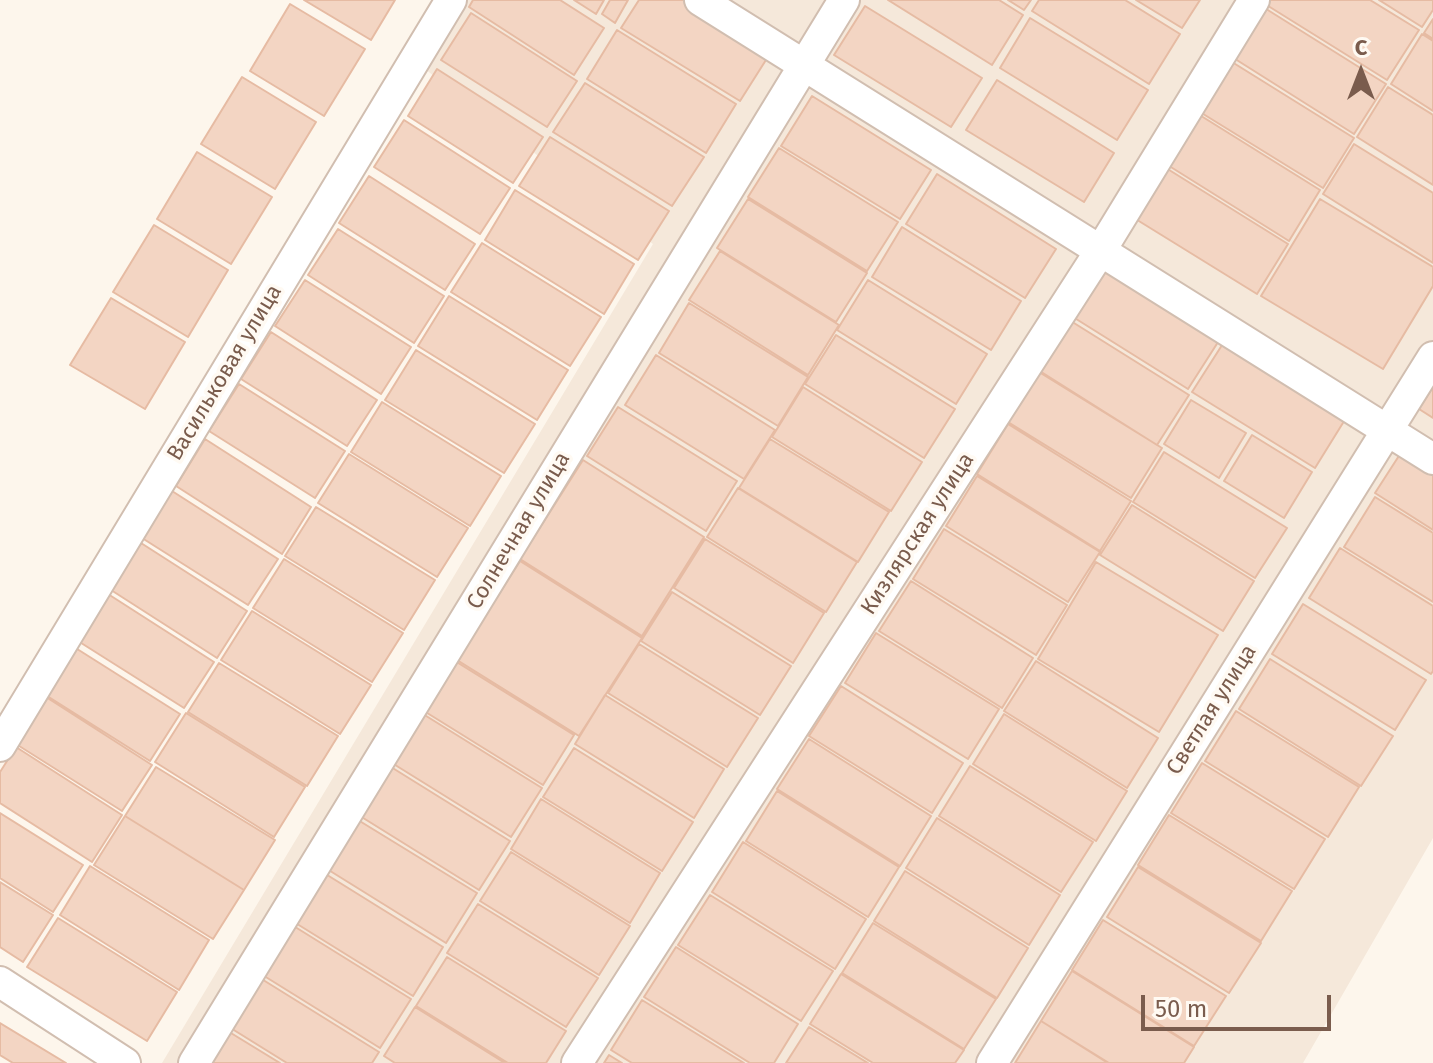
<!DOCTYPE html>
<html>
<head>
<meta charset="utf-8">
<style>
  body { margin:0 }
  #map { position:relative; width:1433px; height:1063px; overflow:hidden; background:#fdf6ec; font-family:"Fira Sans",sans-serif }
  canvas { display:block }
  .north { position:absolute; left:1321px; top:32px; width:80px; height:80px; -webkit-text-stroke:6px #fffaf3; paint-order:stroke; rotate:0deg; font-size:22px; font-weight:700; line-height:32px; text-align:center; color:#7a5c4d }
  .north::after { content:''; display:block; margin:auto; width:28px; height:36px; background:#7a5c4d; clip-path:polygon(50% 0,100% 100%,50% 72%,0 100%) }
  .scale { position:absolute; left:1141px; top:995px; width:190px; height:36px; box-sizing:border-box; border:4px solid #7a5c4d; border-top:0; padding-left:10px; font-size:24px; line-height:28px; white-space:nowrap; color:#7a5c4d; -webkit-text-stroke:6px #fffaf3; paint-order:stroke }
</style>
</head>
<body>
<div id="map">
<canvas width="1433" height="1063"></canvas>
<div class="north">С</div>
<div class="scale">50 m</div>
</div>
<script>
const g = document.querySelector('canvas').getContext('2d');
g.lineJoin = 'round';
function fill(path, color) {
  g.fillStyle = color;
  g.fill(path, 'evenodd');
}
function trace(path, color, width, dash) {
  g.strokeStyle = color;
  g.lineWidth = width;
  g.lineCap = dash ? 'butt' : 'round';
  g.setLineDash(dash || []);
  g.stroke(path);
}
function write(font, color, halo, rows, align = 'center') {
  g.font = font + ' "Fira Sans",sans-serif';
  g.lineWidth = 7;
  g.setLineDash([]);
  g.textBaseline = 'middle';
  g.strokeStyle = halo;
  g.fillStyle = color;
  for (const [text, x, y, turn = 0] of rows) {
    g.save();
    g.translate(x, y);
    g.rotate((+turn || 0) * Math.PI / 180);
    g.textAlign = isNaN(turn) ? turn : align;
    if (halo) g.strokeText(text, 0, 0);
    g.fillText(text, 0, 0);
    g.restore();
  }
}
const residential = new Path2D(`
  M437 0H1433V838L1303 1063H162L653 244 404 53Z`);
const building = new Path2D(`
  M304 0H395L371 40Z
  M473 0H560L604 28 574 75 469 7Z
  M574 0H604L596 14Z
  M610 0H628L615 23 602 14Z
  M639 0H687L771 52 740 101 621 28Z
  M888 0H999L1023 15 992 65Z
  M1008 0H1031L1024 10Z
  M1039 0H1125L1180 34 1149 84 1032 11Z
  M1136 0H1200L1182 28Z
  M1267 0H1370L1419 30 1387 80 1265 4Z
  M1379 0H1433V10L1422 27Z
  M290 4 365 49 324 116 250 71Z
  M865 6 982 78 951 127 834 55Z
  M1263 7 1386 84 1354 134 1232 57Z
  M471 13 577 81 547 127 441 60Z
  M1030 18 1148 90 1117 140 1000 68Z
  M1433 19V39L1424 33Z
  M617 30 736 104 706 153 587 79Z
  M1422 34 1433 41V111L1391 84Z
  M1232 62 1354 138 1323 188 1200 112Z
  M437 69 543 137 513 183 408 116Z
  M242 77 316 122 275 189 201 144Z
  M997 80 1114 153 1084 202 966 130Z
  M585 83 704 157 672 206 553 132Z
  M1388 87 1433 115V185L1357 137Z
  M812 96 931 170 900 219 781 146Z
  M1198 114 1320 190 1289 241 1166 164Z
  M404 120 510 188 480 234 374 167Z
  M550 137 669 211 638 260 519 186Z
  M1354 144 1433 193V263L1323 194Z
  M779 148 898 222 867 271 748 197Z
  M197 152 272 197 231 264 157 219Z
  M1166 168 1288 244 1257 294 1134 218Z
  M937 174 1056 249 1025 298 906 224Z
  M369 176 475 244 445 290 339 223Z
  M515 190 634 264 604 314 485 240Z
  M748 199 867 273 836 322 717 248Z
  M1320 199 1433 267V286L1383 369 1261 296Z
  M154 225 228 270 188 337 113 292Z
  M902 227 1021 301 991 350 872 277Z
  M338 229 444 296 414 343 308 275Z
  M482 243 601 317 570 366 451 292Z
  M720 251 839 325 808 375 689 300Z
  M1097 262 1220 339 1188 389 1065 312Z
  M305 280 411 347 381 394 275 326Z
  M868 280 987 354 956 404 837 330Z
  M449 296 568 370 537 420 418 346Z
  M111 298 185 342 145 409 70 365Z
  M689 303 808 377 778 426 659 353Z
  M1066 318 1189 395 1157 445 1035 368Z
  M271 332 377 400 347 446 241 379Z
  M836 335 955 409 924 458 805 384Z
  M1224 342 1346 418 1315 468 1192 392Z
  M416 350 535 424 504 473 385 400Z
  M656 355 775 430 744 479 625 405Z
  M1039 372 1162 448 1131 498 1008 422Z
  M239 384 345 451 315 498 209 431Z
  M803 387 922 462 891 511 772 437Z
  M1433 387V418L1419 409Z
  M1191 400 1246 433 1219 478 1164 444Z
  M382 402 501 476 470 526 351 452Z
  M618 407 737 481 706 531 587 456Z
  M1008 424 1131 501 1100 551 977 474Z
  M1252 435 1312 472 1284 518 1224 481Z
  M205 439 311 507 282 554 176 486Z
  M770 439 889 512 858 562 739 488Z
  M1404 448 1433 466V530L1375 493Z
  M1164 452 1287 528 1255 578 1133 502Z
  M349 454 468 528 437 577 318 503Z
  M583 460 704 537 642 636 520 559Z
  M977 476 1100 552 1068 602 946 526Z
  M738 488 857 562 826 612 707 537Z
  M172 491 278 559 248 605 142 538Z
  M1375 497 1433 533V602L1344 547Z
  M1132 505 1254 581 1223 631 1100 555Z
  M316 507 435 580 404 630 285 556Z
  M944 529 1067 605 1036 655 913 579Z
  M705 539 824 613 793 663 674 588Z
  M141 543 247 611 217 658 111 590Z
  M1340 548 1433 606V671L1431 674 1309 598Z
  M284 559 403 633 372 682 253 608Z
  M520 561 642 638 579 736 457 660Z
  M1096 562 1218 635 1159 732 1038 659Z
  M911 581 1033 658 1002 708 879 631Z
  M672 592 791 666 760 715 641 641Z
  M108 594 214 662 184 708 78 641Z
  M1303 604 1426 680 1395 730 1272 654Z
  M252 611 371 685 340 734 221 660Z
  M876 633 999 709 968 759 845 683Z
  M639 644 758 718 727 767 608 693Z
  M74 647 180 714 150 761 44 694Z
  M1270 659 1393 736 1361 786 1239 709Z
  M455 661 574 735 543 785 424 711Z
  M1036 661 1158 738 1127 788 1004 711Z
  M219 663 338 736 307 786 188 712Z
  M841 686 963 763 932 813 809 736Z
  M605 695 724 769 694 818 575 744Z
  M46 697 152 765 122 811 16 744Z
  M1236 711 1359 787 1328 837 1205 761Z
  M186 713 305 787 274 837 155 762Z
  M423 714 542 788 511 837 392 763Z
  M1004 714 1127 791 1096 841 973 764Z
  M809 739 931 816 900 866 777 789Z
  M16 747 122 815 92 862 0 803V772Z
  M574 748 693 822 662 871 543 797Z
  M1202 763 1325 839 1294 889 1171 813Z
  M970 766 1093 842 1061 892 939 816Z
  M156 767 275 840 244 890 125 816Z
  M391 767 510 841 479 890 360 816Z
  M777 791 899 867 868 917 746 841Z
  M541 799 660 873 630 923 511 849Z
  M0 813 83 865 53 912 0 878Z
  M1169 815 1292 891 1261 941 1138 865Z
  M125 816 244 890 213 939 94 865Z
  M937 818 1060 895 1029 945 906 868Z
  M358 820 477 893 446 943 327 869Z
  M743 842 866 919 835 969 712 892Z
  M511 852 630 926 599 975 480 901Z
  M90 866 209 940 179 990 60 915Z
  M1138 867 1261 943 1229 993 1107 917Z
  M905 871 1028 948 997 998 874 921Z
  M324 873 443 947 413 996 294 922Z
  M0 882 53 915 23 962 0 947Z
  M710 895 833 971 801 1021 678 945Z
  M478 904 598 978 566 1027 447 953Z
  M58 918 177 992 147 1041 27 967Z
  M1103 920 1226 996 1194 1046 1072 970Z
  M873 923 996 999 964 1049 842 973Z
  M292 925 411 999 380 1048 261 974Z
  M676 947 798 1024 774 1063H750L644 997Z
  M447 957 566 1031 546 1063H508L416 1006Z
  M1072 971 1194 1047 1184 1063H1109L1041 1021Z
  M841 974 964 1050 955 1063H873L810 1024Z
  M260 978 379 1052 372 1063H287L229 1027Z
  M642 1000 744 1063H632L611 1050Z
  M415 1007 505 1063H395L384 1056Z
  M1041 1021 1108 1063H1015Z
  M0 1023 66 1063H13L0 1055Z
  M809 1027 868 1063H786Z
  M226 1030 280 1063H205Z
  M609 1055 622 1063H604Z`);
const minor = new Path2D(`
  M700 0 1433 459
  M0 746 451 0
  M0 982 125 1063
  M194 1063 844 0
  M577 1063 1101 250 1254 0
  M992 1063 1433 357`);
const streetNames = [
  ["Васильковая улица",225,373,-59],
  ["Солнечная улица",519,531,-59],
  ["Кизлярская улица",918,534,-57],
  ["Светлая улица",1212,710,-58]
];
fill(residential, '#f5e8da');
fill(building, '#f3d5c3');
trace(building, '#e6bba3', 2);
trace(minor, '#d1beb0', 34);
trace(minor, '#fff', 30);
write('22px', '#7a5c4d', '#fffaf3', streetNames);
</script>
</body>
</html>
